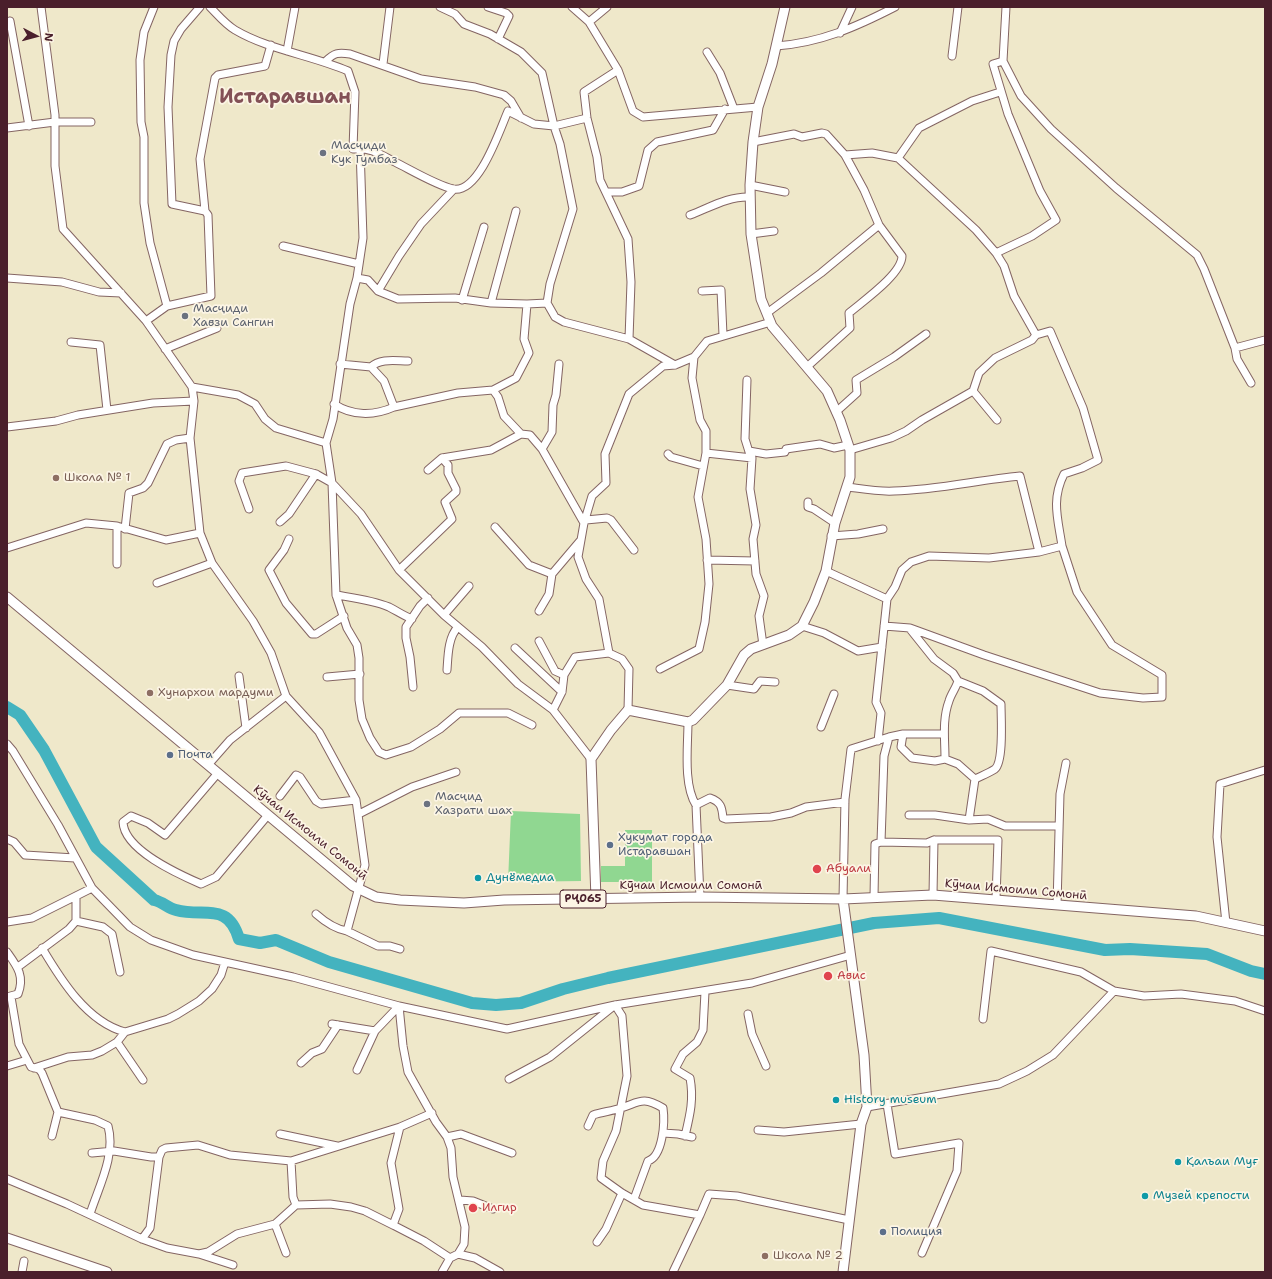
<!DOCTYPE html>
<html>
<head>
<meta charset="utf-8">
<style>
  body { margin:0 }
  #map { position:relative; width:1272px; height:1279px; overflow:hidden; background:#efe8ca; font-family:"Shantell Sans",sans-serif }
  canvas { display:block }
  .frame { position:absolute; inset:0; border:8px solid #4a1f2b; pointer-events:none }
  .north { position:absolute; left:16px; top:16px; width:40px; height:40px; -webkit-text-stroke:3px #fcf5e5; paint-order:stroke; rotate:96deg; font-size:11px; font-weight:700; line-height:16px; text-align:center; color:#4a1f2b }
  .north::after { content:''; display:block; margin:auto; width:14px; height:18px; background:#4a1f2b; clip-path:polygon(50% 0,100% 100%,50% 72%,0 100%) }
</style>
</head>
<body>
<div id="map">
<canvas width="1272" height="1279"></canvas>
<div class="frame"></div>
<div class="north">N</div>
</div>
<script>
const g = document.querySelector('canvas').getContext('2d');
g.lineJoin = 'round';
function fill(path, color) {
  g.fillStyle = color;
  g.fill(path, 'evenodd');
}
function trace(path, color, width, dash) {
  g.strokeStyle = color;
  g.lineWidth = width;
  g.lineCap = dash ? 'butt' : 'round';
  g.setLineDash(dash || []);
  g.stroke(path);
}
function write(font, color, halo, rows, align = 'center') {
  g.font = font + ' "Shantell Sans",sans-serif';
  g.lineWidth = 3.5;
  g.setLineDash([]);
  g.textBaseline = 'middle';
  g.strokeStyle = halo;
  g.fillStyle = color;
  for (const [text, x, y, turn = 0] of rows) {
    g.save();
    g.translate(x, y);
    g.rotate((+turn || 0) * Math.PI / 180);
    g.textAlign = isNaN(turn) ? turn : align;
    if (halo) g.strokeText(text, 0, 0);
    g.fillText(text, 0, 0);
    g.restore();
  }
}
const green = new Path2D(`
  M511 811 580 814 581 881 508 882Z
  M625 830H652V882H601V866H625Z`);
const river = new Path2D(`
  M7 707 20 715 44 750 96 847 154 900C163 902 168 908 176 910 204 918 228 901 239 939L260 943 276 940 329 962 472 1003 496 1005 521 1003 563 989 608 978 874 923 939 918 1105 950 1130 949 1207 954 1251 971 1265 974`);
const minor = new Path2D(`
  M41 7 55 115V166L63 229 146 321 192 387 194 401 190 438 200 533 212 563 253 621 271 653 286 696 319 732 356 800 365 865 347 931C335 929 325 922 316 914
  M154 7 144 32 140 60 141 122 144 137V203L150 243 167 306
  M200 7 181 29 174 41 171 55 168 107 172 204 205 211
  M210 7C218 15 225 24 235 30 269 50 311 55 348 71L355 92 353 149C370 147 380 154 395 162 411 170 436 185 453 189 479 194 500 129 508 111L534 124 554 126 587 118
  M440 7 455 14 464 24 490 34 521 52 542 73 554 126 560 144 573 209 550 284 547 303 555 317 564 322 629 339 675 365
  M488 7 506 13 509 16 498 39
  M572 7 589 22
  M607 7 589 22 618 70 633 111 643 117 758 107
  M1006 7 1003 61 1021 96 1051 129 1116 188 1197 255 1204 269 1235 348 1237 359 1251 383
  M10 21 29 126
  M840 33 852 7
  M776 46C820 43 856 27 895 7
  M287 51 295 7
  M707 52 720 73 734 109
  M952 56 958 7
  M326 61C334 53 338 52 350 54L421 79 475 87 504 95 511 101 521 118
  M383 64 390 7
  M618 70 584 92 587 118 597 157 600 180 628 239 631 282 629 339
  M7 128 55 122H91
  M753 142 794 134 802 137 822 133 826 134 845 155 864 190 879 225 902 256C902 274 863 301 849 313L850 328 808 366
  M360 148 363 238 357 278 350 304 333 419 326 443 332 483 336 595 347 628 357 645 359 658V700L362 719 370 738 379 752 386 755 411 747 440 729 459 713H508L532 725
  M845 155 872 153 898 158 976 230 996 253 1004 266 1014 296 1036 335 1032 340 995 358 979 373 973 391 922 420 906 431 891 438 850 450
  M898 158 919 128 972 101 1000 92
  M750 185 785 192
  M606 192H622L639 186 648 150 657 142 713 130 725 109
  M690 215C709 208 728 196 750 197
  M751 234 774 231
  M283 246 359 264
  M996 253 1032 236 1056 220 1040 191 1008 114 993 64 1003 61
  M7 278 62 282 99 292 121 293
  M357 278 368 280 378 291 398 299 455 298 491 303 527 304 547 303
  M378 291 399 256 421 224 454 189
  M702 291 721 290 723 335
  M462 300 484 227
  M491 303 516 211
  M767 313 821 273 879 225
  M146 321 167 306 211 296 208 215 205 211 200 159 215 78 218 75 265 66 271 45
  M1036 335 1050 331 1083 408 1098 460 1082 468 1064 474C1051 500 1058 519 1062 546
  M71 342 100 345 107 410
  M1235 348 1265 340
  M165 349 217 328
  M340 364 371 367 384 381 394 407 458 393 493 390 516 378 529 353 524 339 527 304
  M371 367C380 358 396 361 408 361
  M747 380 745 439 750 455
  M192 387 238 395 255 404 265 419 276 428 326 443
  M493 390 498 397 504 416 521 434
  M973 391 997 420
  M334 404C352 416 374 416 394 407
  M836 412 857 393 856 380 894 357 926 334
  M7 427 56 421 78 415 153 403 194 401
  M542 449 552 432 553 405 556 395 559 364
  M749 451 766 454 785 452 786 449 820 444 834 448 848 445
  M706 453 752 458 750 489 756 525 753 539 756 574 764 596 759 616 763 645
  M668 454 671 457 703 466
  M428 470 442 458 491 450 521 434 530 435 542 449 584 523
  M848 487C863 489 879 492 894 491 936 490 978 480 1020 476L1039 552 1062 546 1077 592 1112 645 1162 675V697L1143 698 1100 693 984 655 910 628 884 626
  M808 502V507L814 509 835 523
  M249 509 239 481 242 473 286 466 316 474
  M586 520 607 518 611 520 634 550
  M280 522 289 514 316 474 332 483 361 514 399 570 444 615 482 647 518 684 553 710 591 759
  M117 526V564
  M495 527 529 565 552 574 580 541
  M125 529 129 493 143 488 148 483 167 444 176 440 190 438
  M831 536 858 534 883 529
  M289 539 284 550 269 570 286 603 312 634H316L344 616
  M7 548 86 523 117 526 166 540 200 533
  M707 560 755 561
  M399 570 452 519 445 502 456 492V489L448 473V465L442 458
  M826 571 887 599 876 702 881 713 878 741
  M157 583 212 563
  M336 595C354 598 372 600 389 607 397 611 404 616 412 619
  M887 599 895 587 902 570 911 562 929 556 989 558 1039 552
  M539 611 549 594 552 574
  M444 615 469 586
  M802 626 824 633 858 651 882 647
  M910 629 934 659 953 673 958 681C956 688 951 694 949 701 942 720 945 739 945 759
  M539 641 555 671 564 675
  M515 648 562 692
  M609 653 599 599 586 579 578 557 584 523 592 496 606 483 605 454 629 394 663 366 675 365 694 357 707 341 771 322
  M660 669 699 649 705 622 709 584 706 539 698 497 706 453V431L700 420 692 378 694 357
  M447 670C448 656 448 637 458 627
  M239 676 246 728
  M327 677 360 674
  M958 681 983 691 1001 704C1001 717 1004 761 995 769 989 773 981 776 975 779
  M727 685 754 689 760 681 775 682
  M413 687 410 657 406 638V627L420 606 428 598
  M553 710 562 692 564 675 575 657 609 653 622 659 629 669 628 710
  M688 722C688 745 683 785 696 805L710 798C721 802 722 807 723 818L726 819 771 817 791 813 806 807 845 802
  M821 727 834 694
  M903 734 901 747 912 758 935 761 945 759 958 764 975 779
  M7 744 13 751 58 825 92 888 130 927 151 940 193 955 293 977 399 1006 507 1029 615 1005 752 983 851 955
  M208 765 230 740 286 696
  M218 773 165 835 148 823 131 816 123 822C124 850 178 874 201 884L216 877 268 815
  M280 796 296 775 300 777 316 801 321 804 356 800
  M696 805 700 897
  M359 814 412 787 456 772
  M909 815H935L969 820 988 819 1005 826H1059
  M969 820 975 779
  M7 839 14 842 25 855 75 858
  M934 840H998L996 899
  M881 842 884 756 889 737
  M874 897 875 844 881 842 927 843 934 840 933 895
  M843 899 845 799 851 749 889 737 903 734H944
  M1057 905 1060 794 1066 763
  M76 921 103 927 112 934 120 972
  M7 922 32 918 92 888
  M1226 923 1217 837 1220 784 1265 770
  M347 931 378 946H390L400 949
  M42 948C61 980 87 1022 125 1032
  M7 952C17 966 25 976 18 994L7 997
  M18 967 69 929 76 921V896
  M11 997 19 1044 31 1067 39 1069 42 1073 58 1112 95 1120 108 1126C116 1155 99 1186 90 1214
  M399 1006 403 1046 408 1072 436 1122 447 1137 451 1148 453 1177 465 1227 464 1244 458 1254 450 1258 442 1272
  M748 1014 752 1034 766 1066
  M983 1019 991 951 1081 972 1114 991 1144 996 1181 994 1235 1001 1265 1011
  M332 1024 375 1031
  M117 1042 143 1080
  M301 1063 312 1053 322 1049 338 1025
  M7 1066 27 1060
  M34 1068 68 1057 92 1055 102 1051 117 1042 125 1032 168 1019 178 1014 199 1001 212 989 221 975 225 962
  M357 1070 375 1031 399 1006
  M509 1079 550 1057 615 1005 622 1016 627 1076 616 1131 603 1161 601 1178 622 1193 643 1205 700 1215 673 1272
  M887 1104 895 1154 959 1143 957 1171 922 1253
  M867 1107 999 1084 1027 1071 1053 1055 1114 991
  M432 1113 400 1127 391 1163 399 1209 393 1225 424 1241 450 1258
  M588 1126 593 1115C602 1112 612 1111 621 1108 640 1102 642 1096 663 1108 665 1122 663 1156 648 1161L634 1199
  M758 1130 784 1132 861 1124
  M663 1133 678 1134 692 1137
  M280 1134 337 1146
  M52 1136 58 1112
  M685 1136C690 1115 694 1099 690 1078L675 1069 683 1054 697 1042 703 1030 705 992
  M447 1137 461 1134 512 1153
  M92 1153 114 1151 151 1157H159L162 1150 166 1148 198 1145 230 1155 291 1161 400 1127
  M291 1161 293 1197 296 1205
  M7 1179 67 1204 142 1239 167 1248 199 1254 208 1252 237 1234 275 1224 296 1205 330 1204 351 1207 365 1211 393 1225
  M460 1200 473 1201 493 1209
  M700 1215 709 1194 737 1196 849 1220
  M275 1224 286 1253
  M142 1239 150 1228 159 1157
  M597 1242 606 1229 622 1193
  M199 1254 233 1265
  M458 1254 475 1258 500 1272
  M22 1272 24 1261`);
const major = new Path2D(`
  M7 597 353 886 376 897 400 900 464 903 504 900 700 897 843 899 933 895 1196 916 1265 931
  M596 899 591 759 611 730 628 710 688 722 693 720 727 685 744 655 751 649 789 635 802 626 814 602 826 571 835 523 850 477V450L840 420 827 391 772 326 761 299 751 234 750 185 753 142 758 107 772 64 785 7
  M7 1238 107 1272
  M843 1272 861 1124 867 1107 864 1055 843 899`);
const markers = [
  [323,153,4,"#6b7280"],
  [185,316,4,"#6b7280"],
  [56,478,4,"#8d6e63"],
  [150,693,4,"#8d6e63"],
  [170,755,4,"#5c6f8a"],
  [427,804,4,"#6b7280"],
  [610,845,4,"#5c6f8a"],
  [817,869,5,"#e0444e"],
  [478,878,4,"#0f9aa8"],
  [828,976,5,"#e0444e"],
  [836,1100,4,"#0f9aa8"],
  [1178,1162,4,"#0f9aa8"],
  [1145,1196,4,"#0f9aa8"],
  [473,1208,5,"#e0444e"],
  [883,1232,4,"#5c6f8a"],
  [765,1256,4,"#8d6e63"]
];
const shields = [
  [583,899,46]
];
const shieldNames = [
  ["РҶ065",583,899]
];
const worshipNames = [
  ["Масҷиди",331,146],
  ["Кук Гумбаз",331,160],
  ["Масҷиди",193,309],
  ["Хавзи Сангин",193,323],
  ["Масҷид",435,797],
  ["Хазрати шах",435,811]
];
const educationNames = [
  ["Школа № 1",64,478],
  ["Хунархои мардуми",158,693],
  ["Школа № 2",773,1256]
];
const serviceNames = [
  ["Почта",178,755],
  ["Хукумат города",618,838],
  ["Истаравшан",618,852],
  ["Полиция",891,1232]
];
const streetNames = [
  ["Кӯчаи Исмоили Сомонӣ",310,833,39],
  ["Кӯчаи Исмоили Сомонӣ",691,886],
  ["Кӯчаи Исмоили Сомонӣ",1016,890,5]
];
const healthNames = [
  ["Абуали",826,869],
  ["Авис",837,976],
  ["Илгир",482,1208]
];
const cultureNames = [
  ["Дунёмедиа",486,878],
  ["History museum",844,1100],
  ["Қалъаи Муғ",1186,1162],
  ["Музей крепости",1153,1196]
];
const townNames = [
  ["Истаравшан",285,98]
];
fill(green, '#90d791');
trace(river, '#44b3bf', 12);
trace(minor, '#846563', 9);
trace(major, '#846563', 11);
trace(minor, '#fff', 7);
trace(major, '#fff', 9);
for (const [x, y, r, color] of markers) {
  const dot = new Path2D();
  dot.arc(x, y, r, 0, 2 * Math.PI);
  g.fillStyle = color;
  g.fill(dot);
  trace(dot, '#fcf5e5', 1.5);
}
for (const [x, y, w] of shields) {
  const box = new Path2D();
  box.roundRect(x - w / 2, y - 9, w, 18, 3);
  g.fillStyle = '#fcf5e5';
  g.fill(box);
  trace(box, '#4a1f2b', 1);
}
write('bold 11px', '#4a1f2b', null, shieldNames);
write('12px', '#5b616d', '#fcf5e5', worshipNames, 'left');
write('12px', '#785e54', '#fcf5e5', educationNames, 'left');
write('12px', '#4e5e75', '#fcf5e5', serviceNames, 'left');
write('12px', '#4a1f2b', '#fcf5e5', streetNames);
write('12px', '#be3a42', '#fcf5e5', healthNames, 'left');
write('12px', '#0d838f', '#fcf5e5', cultureNames, 'left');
write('bold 20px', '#835156', '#fcf5e5', townNames);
</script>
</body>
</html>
